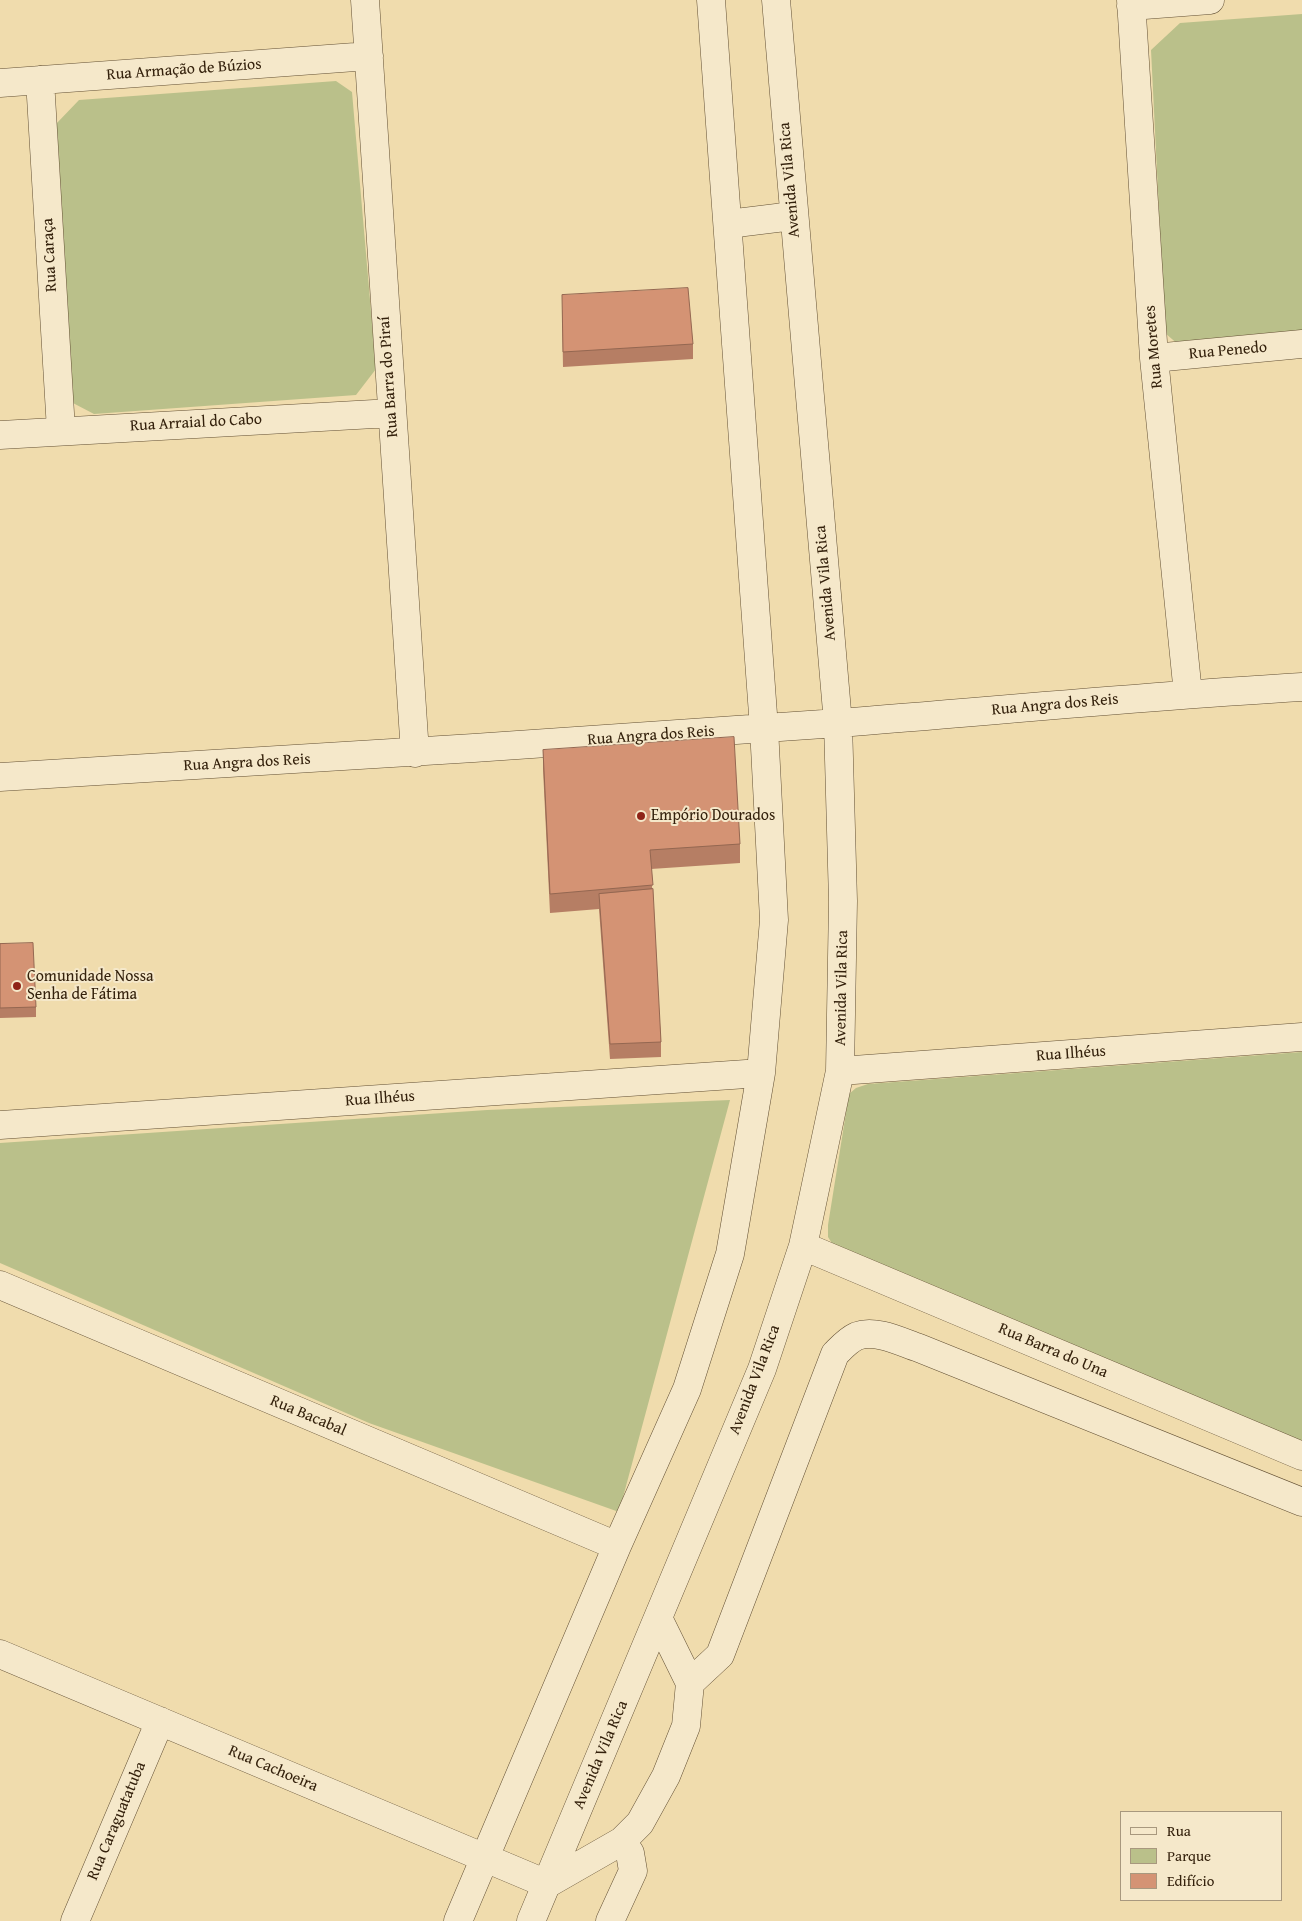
<!DOCTYPE html>
<html>
<head>
<meta charset="utf-8">
<style>
  body { margin:0 }
  #map { position:relative; width:1302px; height:1921px; overflow:hidden; background:#f0dcad; font-family:"Gentium Book Plus",serif }
  canvas { display:block }
  .legend { position:absolute; left:1120px; top:1811px; width:162px; height:90px; box-sizing:border-box; background:#f5e8ca; border:1px solid #a8987e; margin:0; padding:6px 9px; list-style:none; font-size:15px; color:#34210c }
  .legend li { display:flex; align-items:center; gap:10px; height:25px }
  .legend b { width:25px; border:1px solid #a8987e }
</style>
</head>
<body>
<div id="map">
<canvas width="1302" height="1921"></canvas>
<ul class="legend">
<li><b style="height:6px;background:#f5e8ca"></b>Rua</li>
<li><b style="height:14px;background:#bac08a"></b>Parque</li>
<li><b style="height:14px;background:#d49374"></b>Edifício</li>
</ul>
</div>
<script>
const g = document.querySelector('canvas').getContext('2d');
g.lineJoin = 'round';
function fill(path, color) {
  g.fillStyle = color;
  g.fill(path, 'evenodd');
}
function trace(path, color, width, dash) {
  g.strokeStyle = color;
  g.lineWidth = width;
  g.lineCap = dash ? 'butt' : 'round';
  g.setLineDash(dash || []);
  g.stroke(path);
}
function write(font, color, halo, rows, align = 'center') {
  g.font = font + ' "Gentium Book Plus",serif';
  g.lineWidth = 4;
  g.setLineDash([]);
  g.textBaseline = 'middle';
  g.strokeStyle = halo;
  g.fillStyle = color;
  for (const [text, x, y, turn = 0] of rows) {
    g.save();
    g.translate(x, y);
    g.rotate((+turn || 0) * Math.PI / 180);
    g.textAlign = isNaN(turn) ? turn : align;
    if (halo) g.strokeText(text, 0, 0);
    g.fillText(text, 0, 0);
    g.restore();
  }
}
const green = new Path2D(`
  M1302 14V337L1180 346 1165 333 1151 50 1180 23Z
  M336 81 352 92 376 369 356 395 94 414 71 402 56 124 79 100Z
  M1302 1052V1442L833 1245 828 1237V1225L849 1094 856 1088 868 1084Z
  M730 1100 619 1512 369 1423 0 1263V1143L487 1110Z`);
const minor = new Path2D(`
  M365 0 415 753
  M1131 0 1154 358 1188 694
  M1131 6 1210 0
  M40 80 61 430
  M0 83 369 56
  M728 224 793 216
  M1154 358 1302 344
  M0 435 392 413
  M0 777C279 761 559 743 838 723 993 711 1147 696 1302 687
  M840 1071 1302 1037
  M0 1125 761 1073
  M803 1246 1302 1456
  M0 1285 617 1546
  M0 1654 547 1884 622 1841 640 1823 666 1776 686 1726 690 1683 658 1618
  M690 1683 720 1655 835 1354C842 1347 848 1340 857 1336 876 1329 901 1342 919 1348L1302 1502
  M75 1921 160 1721
  M458 1921 617 1546 687 1389 730 1254 761 1073 774 920 764 728 711 0
  M531 1921 762 1369 803 1246 840 1071 843 901 838 723 776 0
  M610 1921 633 1871 630 1853 622 1841`);
const wall = new Path2D(`
  M562 310 693 344V359L563 367Z
  M543 750 740 844V863L651 869 661 1042V1057L610 1059 599 909 550 913 543 769Z
  M0 944 36 1007V1017L0 1018Z`);
const building = new Path2D(`
  M688 288 693 344 563 352 562 295Z
  M734 737 740 844 650 850 653 885 550 894 543 750Z
  M653 889 661 1042 610 1044 599 894Z
  M33 943 36 1007 0 1008V944Z`);
const markers = [
  [641,816,5,"#8f2418"],
  [17,986,5,"#8f2418"]
];
const streetNames = [
  ["Rua Armação de Búzios",184,70,-4],
  ["Avenida Vila Rica",790,180,-95],
  ["Rua Caraça",50,255,-93],
  ["Rua Moretes",1154,347,-95],
  ["Rua Penedo",1228,351,-5],
  ["Rua Barra do Piraí",389,377,-94],
  ["Rua Arraial do Cabo",196,423,-3],
  ["Avenida Vila Rica",826,583,-95],
  ["Rua Angra dos Reis",1055,705,-5],
  ["Rua Angra dos Reis",651,736,-4],
  ["Rua Angra dos Reis",247,763,-3],
  ["Avenida Vila Rica",842,988,-89],
  ["Rua Ilhéus",1071,1054,-4],
  ["Rua Ilhéus",380,1099,-4],
  ["Rua Barra do Una",1053,1351,23],
  ["Avenida Vila Rica",755,1380,-69],
  ["Rua Bacabal",308,1416,23],
  ["Avenida Vila Rica",601,1755,-67],
  ["Rua Cachoeira",273,1769,23],
  ["Rua Caraguatatuba",117,1821,-67]
];
const poiNames = [
  ["Empório Dourados",651,816],
  ["Comunidade Nossa",27,977],
  ["Senha de Fátima",27,995]
];
fill(green, '#bac08a');
trace(minor, '#635034', 29);
trace(minor, '#f5e8ca', 28);
fill(wall, '#b67e64');
fill(building, '#d49374');
trace(building, '#946751', 1);
for (const [x, y, r, color] of markers) {
  const dot = new Path2D();
  dot.arc(x, y, r, 0, 2 * Math.PI);
  g.fillStyle = color;
  g.fill(dot);
  trace(dot, '#f5e8ca', 2);
}
write('16px', '#34210c', '#f5e8ca', streetNames);
write('16px', '#34210c', '#f5e8ca', poiNames, 'left');
</script>
</body>
</html>
